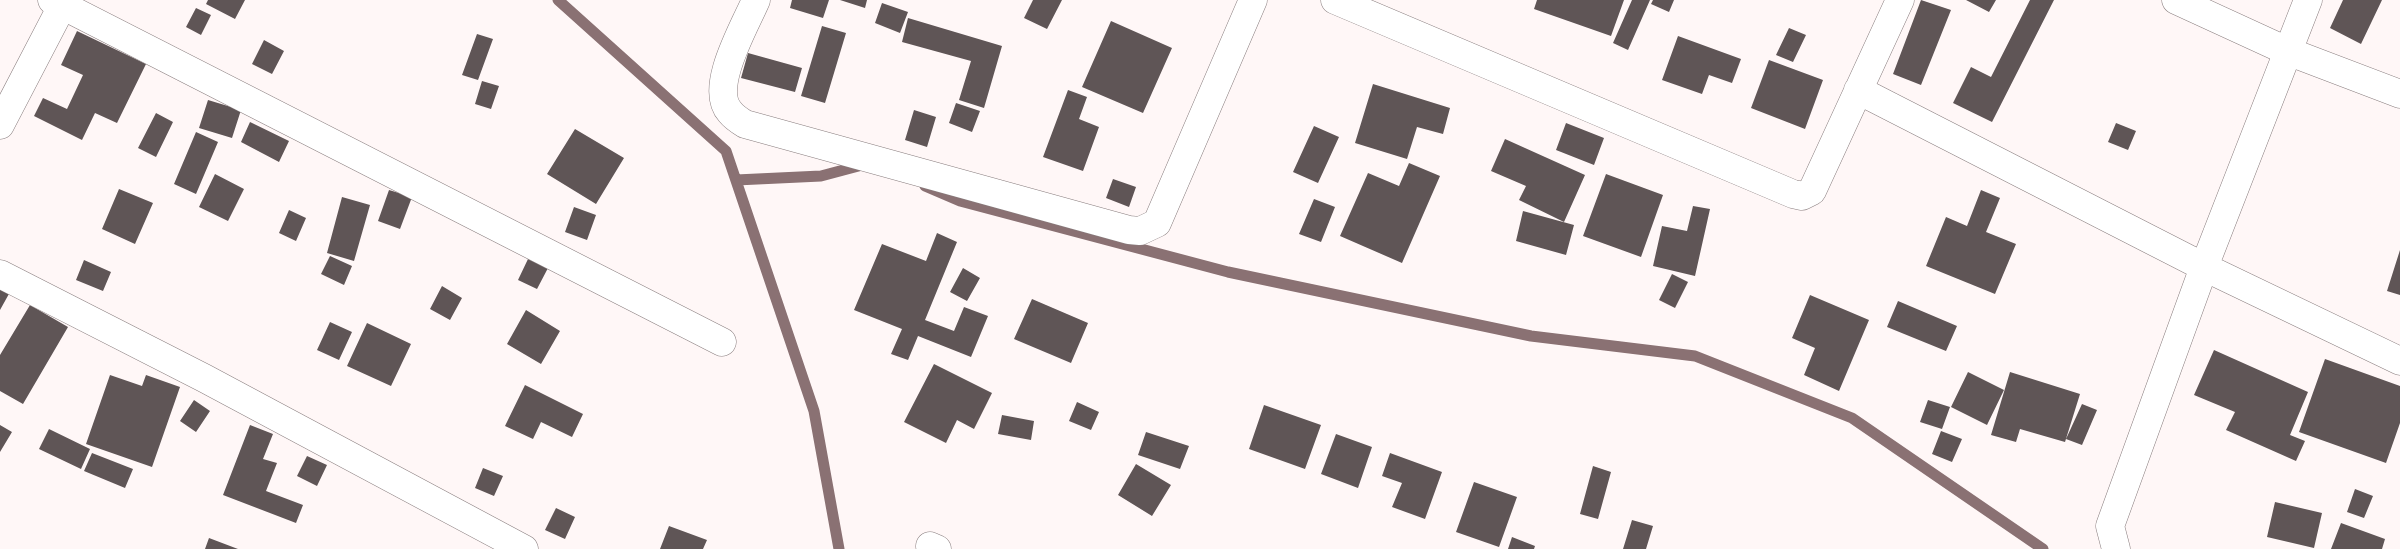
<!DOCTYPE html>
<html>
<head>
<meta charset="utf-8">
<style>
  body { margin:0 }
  canvas { display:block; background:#fff7f7 }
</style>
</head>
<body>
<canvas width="2400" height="549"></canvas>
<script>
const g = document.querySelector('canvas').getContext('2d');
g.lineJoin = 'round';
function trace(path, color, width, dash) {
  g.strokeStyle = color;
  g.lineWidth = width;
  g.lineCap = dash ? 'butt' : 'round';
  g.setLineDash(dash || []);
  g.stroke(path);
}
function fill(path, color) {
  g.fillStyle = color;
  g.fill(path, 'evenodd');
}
const stream = new Path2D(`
  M558 0 726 151 814 411 839 549
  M736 180 821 176 866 164
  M925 186 960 201 1228 272 1531 336 1695 356 1852 418 2043 549`);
const building = new Path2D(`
  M208 0H245L235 19 206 4Z
  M792 0H829L823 18 790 8Z
  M840 0H867L865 8Z
  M1033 0H1062L1047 29 1024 18Z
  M1537 0H1624L1611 36 1534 9Z
  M1632 0H1650L1628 50 1613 43Z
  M1653 0H1674L1669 12 1651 4Z
  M1921 0 1951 10 1921 85 1893 74Z
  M1966 0H1996L1989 12Z
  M2030 0H2054L1992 122 1953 103 1971 67 1991 77Z
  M2343 0H2382L2361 44 2330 28Z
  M882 3 908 12 900 33 875 23Z
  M196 8 211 15 201 35 186 27Z
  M908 18 1002 46 984 108 959 100 971 61 902 42Z
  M1111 21 1172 48 1143 113 1082 87Z
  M822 26 846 33 825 103 801 96Z
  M1789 28 1806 35 1793 62 1776 55Z
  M77 31 146 64 117 123 95 113 82 140 34 116 43 98 67 109 83 75 61 65Z
  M477 34 493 39 478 80 462 75Z
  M1678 36 1741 59 1732 83 1709 75 1702 94 1662 80Z
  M264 40 284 51 272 74 252 64Z
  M748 53 802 68 795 92 741 78Z
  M1769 60 1823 80 1805 129 1751 108Z
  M482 81 499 86 491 109 475 104Z
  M1373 84 1450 108 1443 134 1417 127 1407 159 1355 143Z
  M1068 90 1087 97 1079 119 1099 127 1083 171 1043 157Z
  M208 100 241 110 232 138 199 128Z
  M956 103 980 111 972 132 949 123Z
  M914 110 936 117 927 147 905 140Z
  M156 113 173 122 156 157 138 148Z
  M250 122 289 141 279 162 241 142Z
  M1566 123 1604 138 1594 165 1556 150Z
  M2116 123 2136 131 2128 150 2108 142Z
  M1314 126 1339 137 1318 183 1293 172Z
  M575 129 624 158 596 204 547 174Z
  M196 132 218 142 196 194 174 184Z
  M1505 139 1585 175 1564 222 1519 200 1526 186 1491 171Z
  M1409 163 1440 176 1402 263 1340 236 1368 173 1399 186Z
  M215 174 244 189 228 221 199 207Z
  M1606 174 1663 195 1641 257 1583 236Z
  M1113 179 1136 187 1129 207 1106 198Z
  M119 189 153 203 135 244 102 229Z
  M389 190 412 197 400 229 378 221Z
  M1981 190 2000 198 1986 232 2016 244 1995 294 1926 266 1946 217 1967 226Z
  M342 197 370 205 354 261 327 253Z
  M1314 199 1335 207 1321 242 1299 234Z
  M1693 206 1710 209 1695 276 1653 266 1662 226 1687 231Z
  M574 207 596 215 587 240 565 232Z
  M289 210 306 218 296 241 279 233Z
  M1523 211 1574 225 1566 255 1516 241Z
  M937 233 957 242 925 320 954 331 964 307 988 316 971 357 918 336 908 360 891 354 902 329 854 310 882 244 926 261Z
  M2400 250V295L2387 291Z
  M330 256 352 266 344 285 321 274Z
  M528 259 548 268 537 289 518 280Z
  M84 260 111 272 103 291 76 280Z
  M963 268 980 278 967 301 950 292Z
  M1672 274 1688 282 1675 308 1659 300Z
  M0 286 10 292 0 310Z
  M442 286 462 298 450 320 430 309Z
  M1810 295 1869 320 1839 391 1804 375 1815 348 1792 338Z
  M1032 299 1088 323 1071 363 1014 339Z
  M1898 301 1957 326 1946 351 1887 327Z
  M30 305 68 327 23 404 0 391V355Z
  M526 310 560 331 541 364 507 344Z
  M330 322 352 332 339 360 317 350Z
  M367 323 411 344 391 386 347 366Z
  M2214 350 2308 392 2290 435 2305 441 2296 461 2226 430 2235 412 2194 395Z
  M2325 359 2400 386V423L2386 463 2299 432Z
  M934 364 992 393 974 429 957 420 946 443 904 422Z
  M1968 372 2004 390 1987 425 1951 407Z
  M2010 372 2080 394 2065 442 2020 429 2016 442 1991 435Z
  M110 375 142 386 146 375 180 387 152 467 86 444Z
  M525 385 583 414 572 437 541 422 533 439 505 426Z
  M194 400 210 411 196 432 180 421Z
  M1928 400 1950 407 1942 429 1920 422Z
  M1077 402 1099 412 1091 430 1069 421Z
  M2082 404 2097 410 2082 445 2066 439Z
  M1264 405 1321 425 1305 469 1249 449Z
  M1002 415 1034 421 1031 440 998 434Z
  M0 425 12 432 0 452Z
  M250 425 273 434 263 459 277 463 266 491 303 505 296 523 223 495Z
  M49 429 90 449 81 469 39 449Z
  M1941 431 1962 439 1952 462 1932 454Z
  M1146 432 1189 446 1180 469 1138 455Z
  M1336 434 1372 447 1358 488 1321 474Z
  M92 453 133 469 125 488 84 471Z
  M1390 453 1442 472 1425 519 1392 507 1402 483 1382 476Z
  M307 456 327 465 317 486 297 476Z
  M1136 464 1171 485 1152 516 1118 495Z
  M1593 466 1611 472 1598 519 1580 514Z
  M483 468 503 476 494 496 475 488Z
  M1474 482 1517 497 1499 547 1456 532Z
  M2355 489 2373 496 2364 518 2347 512Z
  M2275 502 2322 513 2314 548 2267 537Z
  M556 508 575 517 565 539 545 530Z
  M1632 520 1653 526 1646 549H1623Z
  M2341 523 2385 539 2382 549H2331Z
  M669 526 707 540 703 549H660Z
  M1512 537 1535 546 1534 549H1508Z
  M209 538 238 549H205Z`);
const street = new Path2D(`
  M52 0 722 342
  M756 0C745 26 708 88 730 112 734 117 740 121 745 124L1129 230 1140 231 1157 223 1253 0
  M1335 0 1793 194 1802 196 1812 191 1900 0
  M2176 0 2287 51 2400 94
  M1858 90 2204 267 2400 361
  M0 125 62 6
  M0 274 204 378 524 549
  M930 546 937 549
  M2116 549 2110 526 2204 267 2308 0`);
trace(stream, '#8a7173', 11);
fill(building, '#5f5556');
trace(street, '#897e7f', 29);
trace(street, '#fff', 28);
</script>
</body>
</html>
